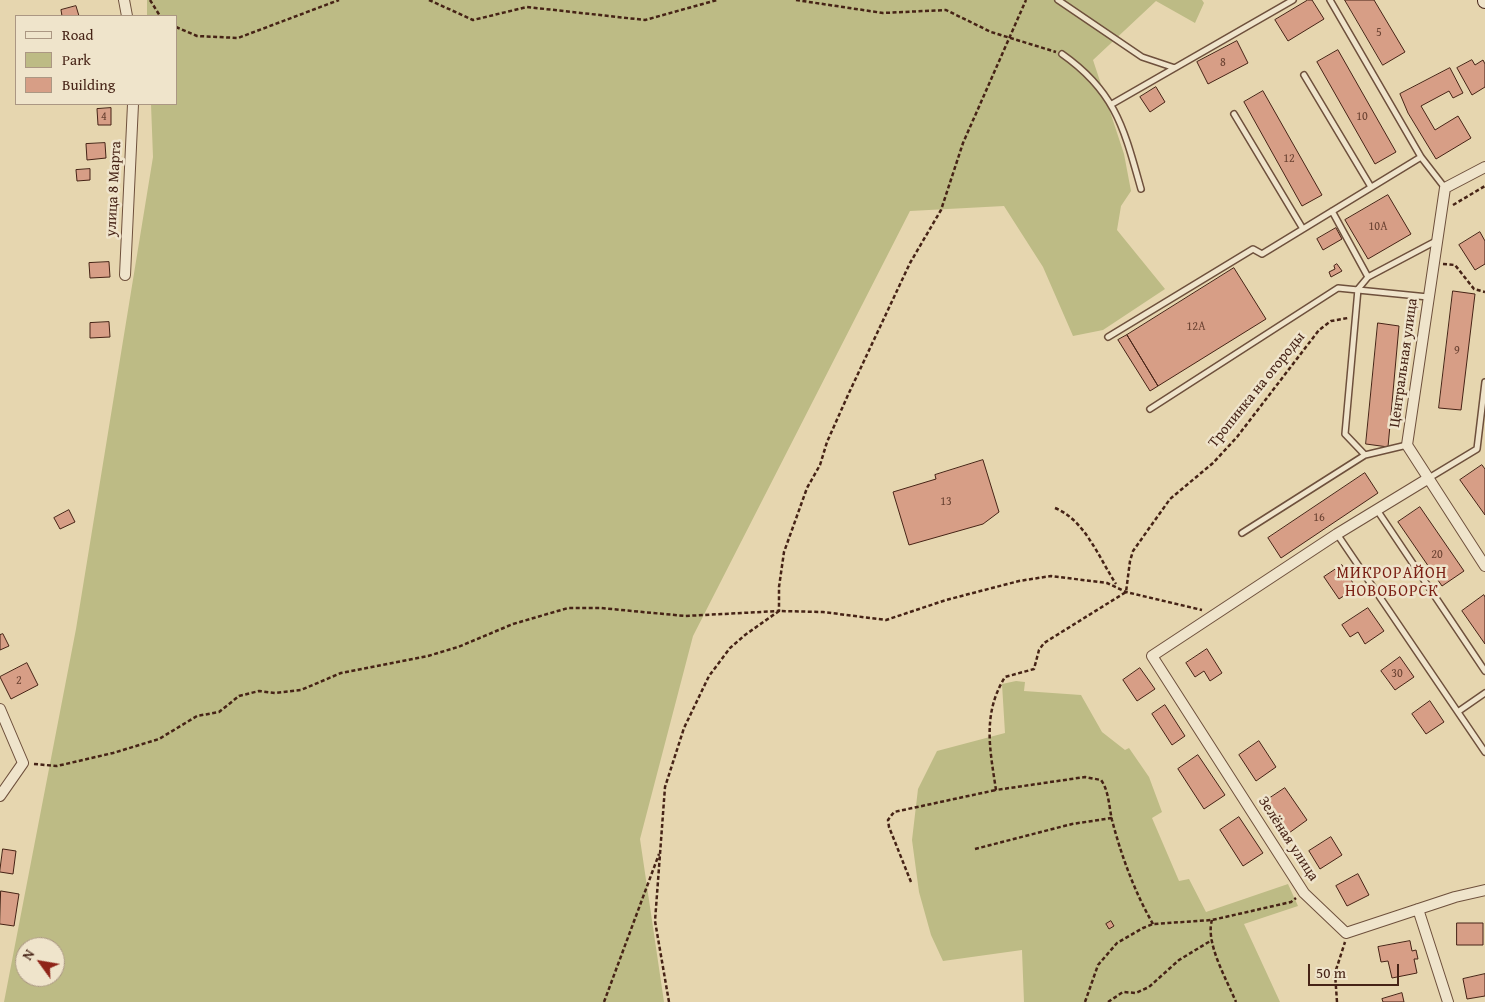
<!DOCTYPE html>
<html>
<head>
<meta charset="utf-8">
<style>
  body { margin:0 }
  #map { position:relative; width:1485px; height:1002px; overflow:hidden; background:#e6d6af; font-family:"Gentium Book Plus",serif }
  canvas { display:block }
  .legend { position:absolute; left:15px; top:15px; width:162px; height:90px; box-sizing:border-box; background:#efe4cb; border:1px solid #ab9783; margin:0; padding:6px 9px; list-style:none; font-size:15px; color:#462316 }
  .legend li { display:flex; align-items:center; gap:10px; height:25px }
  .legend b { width:25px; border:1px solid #ab9783 }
  .north { position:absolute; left:15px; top:937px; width:50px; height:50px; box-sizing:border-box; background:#efe4cb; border:1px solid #ab9783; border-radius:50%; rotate:302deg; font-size:14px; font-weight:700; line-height:20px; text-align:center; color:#462316 }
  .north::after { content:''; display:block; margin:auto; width:18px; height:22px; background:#8f2418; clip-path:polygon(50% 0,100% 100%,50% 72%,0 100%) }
  .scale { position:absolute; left:1308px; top:964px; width:91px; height:22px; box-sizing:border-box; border:2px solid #462316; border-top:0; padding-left:6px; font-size:15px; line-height:18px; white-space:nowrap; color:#462316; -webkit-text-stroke:4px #efe4cb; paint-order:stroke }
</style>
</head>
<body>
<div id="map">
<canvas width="1485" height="1002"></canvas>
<ul class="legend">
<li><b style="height:6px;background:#efe4cb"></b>Road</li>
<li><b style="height:14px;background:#bdbb85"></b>Park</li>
<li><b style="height:14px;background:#d79e86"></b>Building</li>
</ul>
<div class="north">N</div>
<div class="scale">50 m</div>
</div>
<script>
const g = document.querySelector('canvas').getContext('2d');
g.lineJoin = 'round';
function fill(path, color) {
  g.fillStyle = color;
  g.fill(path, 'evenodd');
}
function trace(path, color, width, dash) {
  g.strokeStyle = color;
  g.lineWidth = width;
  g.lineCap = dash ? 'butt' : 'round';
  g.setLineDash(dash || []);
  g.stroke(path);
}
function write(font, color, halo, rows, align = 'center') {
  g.font = font + ' "Gentium Book Plus",serif';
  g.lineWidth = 5;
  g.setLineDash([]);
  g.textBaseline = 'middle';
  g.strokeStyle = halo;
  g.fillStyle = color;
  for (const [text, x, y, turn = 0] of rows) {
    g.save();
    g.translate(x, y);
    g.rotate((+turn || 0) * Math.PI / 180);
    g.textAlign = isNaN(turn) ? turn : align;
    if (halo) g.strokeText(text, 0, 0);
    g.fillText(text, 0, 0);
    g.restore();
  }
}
const green = new Path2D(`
  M147 0H1202L1204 3 1195 23 1156 1 1093 60 1124 154 1131 191 1121 206 1117 230 1165 289 1103 330 1073 336 1043 267 1004 206 910 211 693 636 640 839 664 1002H4L76 629 153 157 151 104H176V16H147ZM25 947H55V977H25Z
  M1016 681 1025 682 1024 691 1081 695 1102 732 1125 750 1129 748 1149 777 1162 812 1152 818 1179 881 1189 879 1206 912 1288 884 1298 906 1244 924 1280 1002H1024L1022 950 943 961 931 935 919 892 912 840 918 789 937 751 1005 733 1002 684Z`);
const building = new Path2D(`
  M1308 0H1312L1324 19 1288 41 1275 20Z
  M1345 0H1374L1405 52 1383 65Z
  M76 6 79 16H62L61 10Z
  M1237 41 1248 63 1208 84 1197 62Z
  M1338 50 1396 152 1375 164 1317 62Z
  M1472 60 1475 65 1483 60 1485 64V87L1472 95 1457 68Z
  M1450 68 1463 93 1453 98 1449 91 1421 106 1435 130 1458 116 1471 138 1436 159 1408 113 1400 94Z
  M1156 87 1165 102 1150 112 1140 97Z
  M1263 91 1322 195 1302 206 1244 102Z
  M111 108V125H98L97 109Z
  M105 143 106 158 87 160 86 144Z
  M90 169V180L77 181 76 170Z
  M1388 195 1411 234 1368 259 1345 220Z
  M1336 228 1342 239 1323 250 1317 239Z
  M1480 232 1485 241V264L1475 270 1459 245Z
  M109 262 110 277 90 278 89 263Z
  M1337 264 1342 271 1331 277 1329 272 1335 269 1334 266Z
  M1234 268 1266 319 1158 386 1127 335Z
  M1453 291 1475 294 1461 410 1439 408Z
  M109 322 110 337 90 338V323Z
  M1378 323 1399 326 1388 447 1366 444Z
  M1127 335 1158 386 1150 391 1118 340Z
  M983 460 999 512 983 524 909 545 893 492 936 479 935 475Z
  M1482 465 1485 469V515L1460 480Z
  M1365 473 1378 493 1281 558 1268 538Z
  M1420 507 1464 571 1442 586 1398 522Z
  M69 510 75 522 60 529 54 518Z
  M1342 565 1356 588 1339 599 1324 577Z
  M1484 595 1485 597V644L1462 611Z
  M1368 608 1384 631 1365 644 1358 632 1350 637 1342 625Z
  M3 634 9 646 0 650V635Z
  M1207 649 1222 673 1210 681 1204 671 1195 677 1186 663Z
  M1400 657 1414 677 1395 690 1381 671Z
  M27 663 38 685 11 699 0 677Z
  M1140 668 1155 689 1137 701 1123 680Z
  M1430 701 1444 722 1426 734 1412 714Z
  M1165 705 1185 736 1172 745 1152 714Z
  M1259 741 1276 767 1256 781 1239 755Z
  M1198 755 1225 795 1204 809 1178 769Z
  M1285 788 1307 820 1289 833 1267 800Z
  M1239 817 1263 853 1243 866 1220 830Z
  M1331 837 1342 855 1320 869 1309 851Z
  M3 849 16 851 13 874 0 872Z
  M1358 874 1369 895 1347 906 1336 886Z
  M1 891 19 894 14 926 0 924Z
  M1111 921 1114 926 1109 929 1106 924Z
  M1457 923H1483V945H1457Z
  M1410 941 1412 951 1416 950 1418 959H1414L1417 973 1392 978 1388 961 1381 962 1378 947Z
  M1485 974V996L1467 999 1463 979Z
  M1402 993 1404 1002H1383L1382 999Z`);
const path = new Path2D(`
  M150 0 160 16
  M429 0 473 20 527 7 645 20 717 0
  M796 0 883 13 946 10 991 32 1056 52
  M176 27 197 36 238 38 339 0
  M1453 205 1485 186
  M1443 264 1455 265 1474 289 1485 292
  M1055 508C1085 520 1099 558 1116 584
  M34 764 57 766 113 753 159 739 197 716 219 712 239 696 259 691 275 693 301 690 341 673 428 656 458 647 513 624 568 608H601L685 616 779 611V587L784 552 807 488 820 465 827 442 848 395 910 263 941 210 963 143 1026 0
  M975 849 1072 824 1112 818
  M911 882 889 827 888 820 894 812 996 790
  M1212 920C1205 943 1227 980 1236 1002
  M1153 924C1135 893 1121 855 1112 820 1109 807 1109 791 1101 780L1085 777 996 790C990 750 982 714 1005 677L1034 669 1039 650 1044 643 1126 592 1130 561 1133 551 1170 499 1213 463 1237 437 1319 330 1331 321 1348 318
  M604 1002 659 854
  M669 1002 655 921 665 787 684 728 709 676 730 648 745 635 779 611 823 612 886 620 946 600 1019 581 1051 576 1107 583 1126 592 1202 610
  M1085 1002 1098 965 1117 943 1143 928 1153 924 1212 920 1291 902 1296 898
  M1108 1002 1123 992 1136 993 1149 987 1179 960 1212 940
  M1337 1002 1335 973 1345 942`);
const lane = new Path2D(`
  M1058 0 1142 57 1175 68
  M1330 0 1421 157 1445 188
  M1062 54C1116 92 1124 129 1141 189
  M1304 75 1371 187
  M1112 104 1293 0
  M1234 114 1303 229
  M1332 211 1368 277 1358 289 1345 434 1365 455
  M1368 277 1436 241
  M1108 337 1253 249 1262 254 1421 157
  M1150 409 1338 288 1428 297
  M1429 478 1477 449 1485 382
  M1377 510 1485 671
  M1242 533 1365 455 1407 445
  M1337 534 1485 752
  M1459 711 1485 693`);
const street = new Path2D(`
  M124 0 127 16
  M1485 167 1445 188 1407 445 1485 566
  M125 275 133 104
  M1429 478 1337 534 1152 656 1304 893 1346 933 1455 897 1485 890
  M0 709 23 763 0 796
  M1418 909 1448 1002`);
const secondary = new Path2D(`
  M1485 0V1`);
const numberNames = [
  ["5",1379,33],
  ["8",1223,63],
  ["4",104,117],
  ["10",1362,117],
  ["12",1289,159],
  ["10А",1378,227],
  ["12А",1196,327],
  ["9",1457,351],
  ["13",946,502],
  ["16",1319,518],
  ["20",1437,555],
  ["30",1397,674],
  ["2",19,681]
];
const streetNames = [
  ["улица 8 Марта",114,189,-87],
  ["Центральная улица",1404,363,-82],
  ["Тропинка на огороды",1257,390,-51],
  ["Зелёная улица",1288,839,57]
];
const neighbourhoodNames = [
  ["МИКРОРАЙОН",1392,574],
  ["НОВОБОРСК",1392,592]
];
fill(green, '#bdbb85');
fill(building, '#d79e86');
trace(building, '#462316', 1);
trace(lane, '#6e503c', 8);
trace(street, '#6e503c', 12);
trace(secondary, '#462316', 16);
trace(path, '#462316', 2.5, [4, 2.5]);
trace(lane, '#efe4cb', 5);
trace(street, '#efe4cb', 10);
trace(secondary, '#efe4cb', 14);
write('12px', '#6a4232', null, numberNames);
write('15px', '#462316', '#efe4cb', streetNames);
g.letterSpacing = '1px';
write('16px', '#7a1f14', '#efe4cb', neighbourhoodNames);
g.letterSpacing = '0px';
</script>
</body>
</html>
